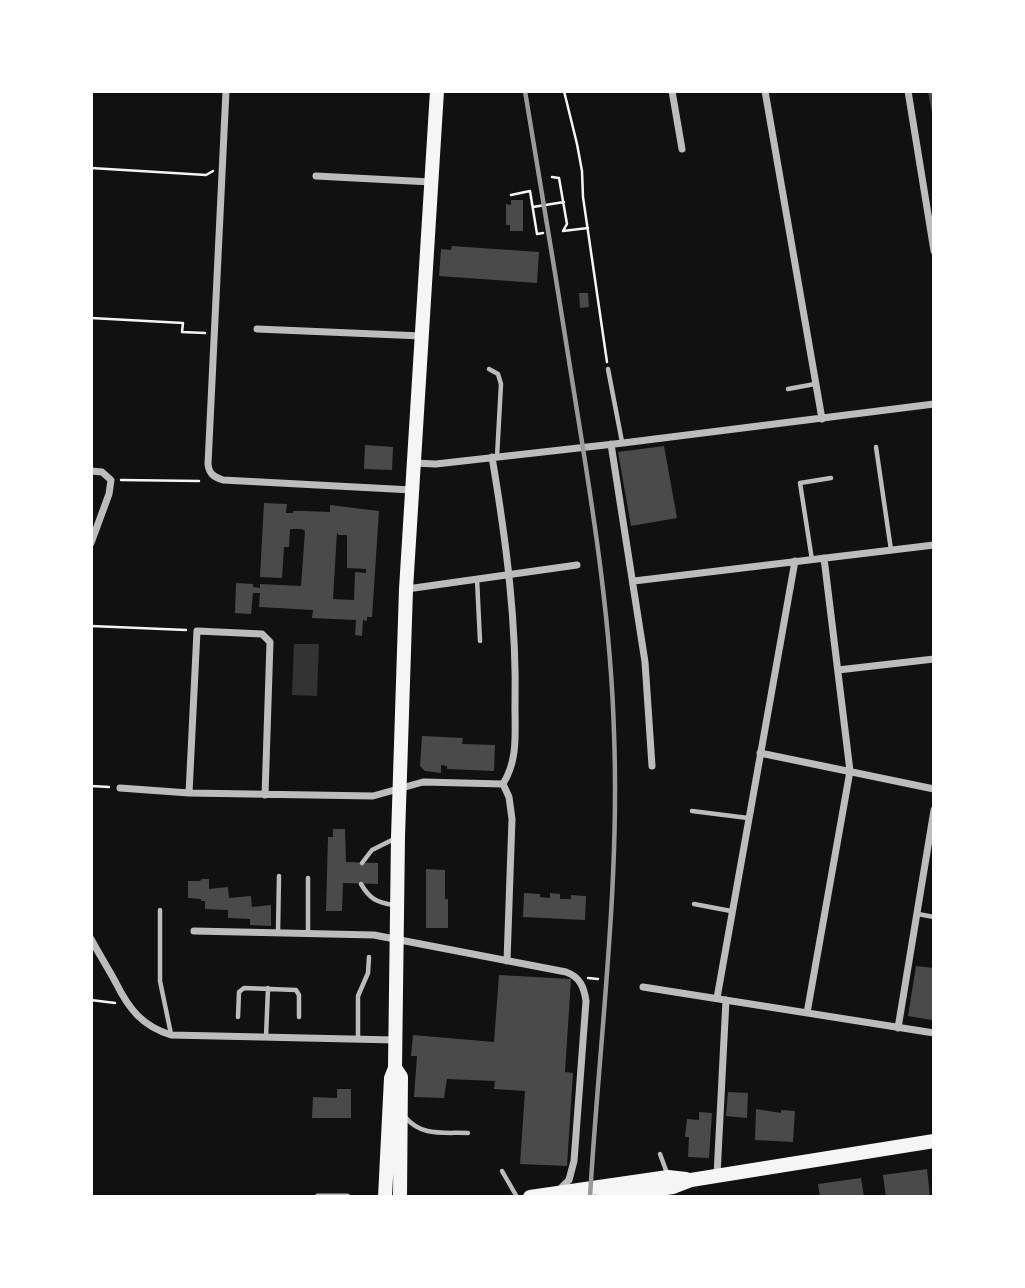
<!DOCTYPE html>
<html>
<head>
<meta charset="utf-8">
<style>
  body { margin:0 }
  #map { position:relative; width:1025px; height:1288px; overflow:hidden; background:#111; font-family:Commissioner,sans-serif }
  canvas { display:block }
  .frame { position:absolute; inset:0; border:93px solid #fff; pointer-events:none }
</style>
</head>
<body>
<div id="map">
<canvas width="1025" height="1288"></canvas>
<div class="frame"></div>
</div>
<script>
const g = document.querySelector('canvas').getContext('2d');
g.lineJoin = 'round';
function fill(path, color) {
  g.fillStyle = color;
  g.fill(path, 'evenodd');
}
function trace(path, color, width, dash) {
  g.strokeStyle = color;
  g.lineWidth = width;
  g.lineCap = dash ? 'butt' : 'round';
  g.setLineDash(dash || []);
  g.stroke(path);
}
const water = new Path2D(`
  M294 644H319L317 696 292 695Z`);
const building = new Path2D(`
  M928 91H934V118H933Z
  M511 200H523V231H510V225H506V204L511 205Z
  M452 246 539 252 537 283 439 276 441 249 451 250Z
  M579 293H588L589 307 580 308Z
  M365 445 393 447 392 470 364 469Z
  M664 446 677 518 631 526 618 452Z
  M264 503 287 504 286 513H293V511H303L330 512V505L379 511 372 617H367V621L363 620 362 636 355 635 356 620 312 618 313 610 259 607 260 593H253L251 614 235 613 236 583 253 584V587L260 588V584L301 586 305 531 302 529H290L289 547H284L282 578 260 577ZM337 532 338 535H347V568L366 569V573L355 572 354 600 333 599Z
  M422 736 463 738 462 744 495 745 494 771 447 769V766L441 765V773L425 771 420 766Z
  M333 829H345L346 862 378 863V884L343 883 342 911H326L328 837H333Z
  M426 869 445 870V899H448V928H426Z
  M202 879H209V889L228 887 229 898 251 896 252 907 271 905V926L250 925V919L228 918V910L205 909V901H201V899L188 898V881H200Z
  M524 893 540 894V897L550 898V893L560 894V899H571V895L586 896 585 920 523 917Z
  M916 966 934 968 932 1020 908 1016Z
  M499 975 571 979 565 1072 573 1073 567 1166 520 1164 525 1091 494 1089 495 1081 447 1079 444 1098 414 1097 417 1056H411L413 1035 494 1042Z
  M337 1089H351V1118H312L313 1097 337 1098Z
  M728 1092 748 1093 747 1118 726 1116Z
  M756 1109 781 1113V1110L795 1111 793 1142 755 1140Z
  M699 1112 712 1113 709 1158 688 1157 689 1137H685L687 1119 699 1120Z
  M927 1169 930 1197H886L883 1175Z
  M861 1178 864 1197H820L818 1184Z`);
const path = new Path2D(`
  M564 91 577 144 582 171 583 197 607 362
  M91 168 206 175 213 171
  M552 177 559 178 567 224 563 231 588 228
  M511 195 530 191 537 234 543 233
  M533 207 564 202
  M91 318 183 323 182 332 205 333
  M121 480 199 481
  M91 626 186 630
  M91 786 109 787
  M588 978 598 979
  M91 1000 115 1003`);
const service = new Path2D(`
  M489 369 498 374 501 384 497 457
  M608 369 622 442
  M788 389 815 384
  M876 447 891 550
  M812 560 800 483 831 478
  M477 579 480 641
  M692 811 748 818
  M362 863 372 850 394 839
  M361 884C370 899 376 902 393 905
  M694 904 731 911
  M160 910V981L171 1034
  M918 914 934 917
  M278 932 279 876
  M308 933V878
  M238 1017 239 992 244 988 296 990 299 995V1017
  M266 1037 268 988
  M358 1039V996L368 973 369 957
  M405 1117C422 1137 443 1132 468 1133
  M660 1154 667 1173
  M502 1171 517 1197`);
const minor = new Path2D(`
  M226 91 208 464C209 474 214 477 223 480L412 490
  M672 91 682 149
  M765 91 822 419
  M908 91 934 251
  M316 176 431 182
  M257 329 422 336
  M611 444 645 662 652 766
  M492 457C506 540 517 623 515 707 515 734 518 760 503 784
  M414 463 436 464 623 443 934 404
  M91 471 102 472 111 480 109 494 91 543
  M634 581 934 545
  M407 589 577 565
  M838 670 934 659
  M760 753 934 789
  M503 784 509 797 512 819 507 961
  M120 788 189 793 373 796 423 782 503 784
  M189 793 197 631 262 634 270 642 265 795
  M194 931 374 935 566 972C580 977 584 987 586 1001L574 1161 569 1180 558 1191
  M91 939C99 954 108 968 116 983 129 1009 142 1026 171 1035L395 1040
  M643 987 934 1033
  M717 998 795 561
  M807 1013 850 771 824 558
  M898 1028 934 810
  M717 1175 726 1000
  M318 1197H347`);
const primary = new Path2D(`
  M395 1068 401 1077 400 1197
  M385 1197 391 1078 395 1068 398 837 406 589 437 91
  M530 1197 668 1177 686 1179
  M603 1197 673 1187 691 1180 934 1141`);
const rail = new Path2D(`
  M525 91C543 200 561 308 578 417 595 522 611 627 614 733 620 888 599 1043 590 1197`);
fill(water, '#333');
fill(building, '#4a4a4a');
trace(path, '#f5f5f5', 2.5);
trace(service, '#bcbcbc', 4.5);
trace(minor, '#bcbcbc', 7);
trace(primary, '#f5f5f5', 14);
trace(rail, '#9a9a9a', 4.5);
</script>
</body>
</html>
